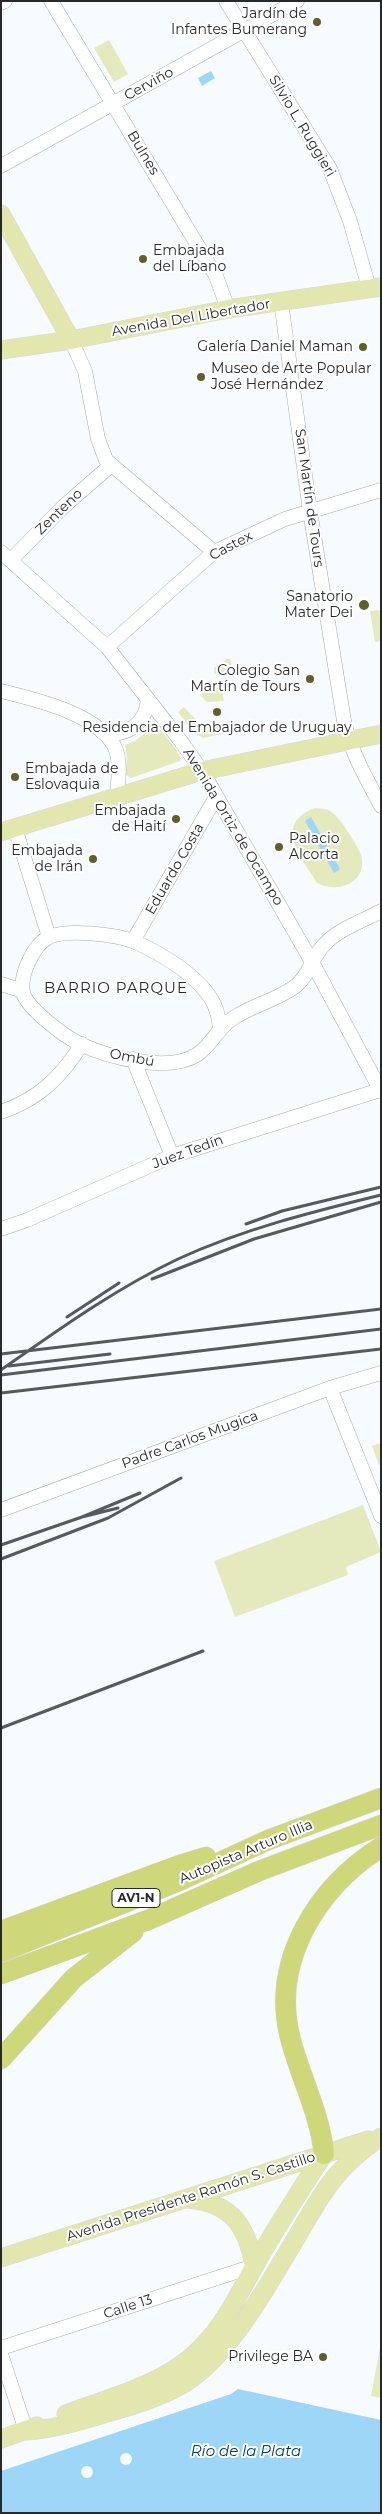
<!DOCTYPE html>
<html>
<head>
<meta charset="utf-8">
<style>
  body { margin:0 }
  #map { position:relative; width:382px; height:2514px; overflow:hidden; background:#f7fbfe; font-family:Montserrat,sans-serif }
  canvas { display:block }
  .frame { position:absolute; inset:0; border:2px solid #27292b; pointer-events:none }
</style>
</head>
<body>
<div id="map">
<canvas width="382" height="2514"></canvas>
<div class="frame"></div>
</div>
<script>
const g = document.querySelector('canvas').getContext('2d');
g.lineJoin = 'round';
function fill(path, color) {
  g.fillStyle = color;
  g.fill(path, 'evenodd');
}
function trace(path, color, width, dash) {
  g.strokeStyle = color;
  g.lineWidth = width;
  g.lineCap = dash ? 'butt' : 'round';
  g.setLineDash(dash || []);
  g.stroke(path);
}
function write(font, color, halo, rows, align = 'center') {
  g.font = font + ' Montserrat,sans-serif';
  g.lineWidth = 4;
  g.setLineDash([]);
  g.textBaseline = 'middle';
  g.strokeStyle = halo;
  g.fillStyle = color;
  for (const [text, x, y, turn = 0] of rows) {
    g.save();
    g.translate(x, y);
    g.rotate((+turn || 0) * Math.PI / 180);
    g.textAlign = isNaN(turn) ? turn : align;
    if (halo) g.strokeText(text, 0, 0);
    g.fillText(text, 0, 0);
    g.restore();
  }
}
const green = new Path2D(`
  M109 40 128 74 114 82 94 48Z
  M381 610V641L375 642 370 611Z
  M227 659H230L233 670 214 674V668Z
  M214 684 215 688 221 687 224 701 207 702 200 695Z
  M184 707 202 726 213 727 242 723 243 730 203 738 195 733 178 712Z
  M156 724 176 749 181 759 180 761 131 778 125 774 127 757 125 745 135 741Z
  M315 808C320 809 326 808 330 811 338 814 358 846 361 855 368 883 338 894 317 883 302 858 272 824 315 808Z
  M381 1443V1464L379 1465 372 1446Z
  M363 1505 381 1552 346 1567 348 1575 235 1617 214 1561Z
  M380 2348H381V2398L371 2396Z`);
const water = new Path2D(`
  M211 71 215 78 202 86 198 78Z
  M311 817 340 869 334 873 305 821Z
  M238 2389 381 2420V2513H1V2471L231 2394Z`);
const pier = new Path2D(`
  M120 2459a6 6 0 1 1 12 0a6 6 0 1 1-12 0Z
  M81 2472a6 6 0 1 1 12 0a6 6 0 1 1-12 0Z`);
const minor = new Path2D(`
  M51 1 216 276 228 309
  M226 1 330 169 350 221 369 288
  M1 3 5 1
  M1 166 297 1
  M281 302 310 511 344 721C351 752 366 778 381 806
  M71 340 85 371 98 439 106 460 214 552
  M1 552 107 647 180 740 202 771 312 962 381 1091
  M11 560 63 507 110 466
  M107 647 214 552 285 519 381 490
  M1 691C34 699 103 715 116 750 121 764 118 783 117 797
  M102 732C126 738 146 724 148 699
  M15 828 49 937
  M133 941 216 797
  M1 984 23 991
  M220 1029C219 1017 217 1007 210 997 194 973 160 953 135 942 116 934 67 929 49 937 39 942 32 954 28 963 24 972 21 983 23 993 28 1009 63 1035 78 1043 107 1057 169 1074 198 1054 212 1044 218 1028 232 1019 250 1006 274 1001 293 988 308 978 311 959 323 946 336 930 363 921 381 911
  M133 1059 172 1156
  M1 1112C39 1099 61 1077 82 1044
  M1 1229 27 1220 172 1156 380 1090
  M330 1388 381 1516
  M1 1510 330 1388 381 1373
  M1 2348 254 2266
  M1 2354 26 2431`);
const major = new Path2D(`
  M1 214 71 340
  M1 350 71 340 228 309 381 287
  M1 832 202 771 381 734
  M188 2199C232 2203 247 2226 254 2266
  M1 2258 368 2140
  M66 2414C103 2400 145 2389 178 2367 221 2338 238 2294 263 2251 282 2218 303 2186 324 2154
  M26 2431C54 2429 80 2421 107 2413 131 2406 156 2399 178 2387 225 2362 262 2295 289 2250 318 2202 331 2169 381 2137
  M1 2439 37 2426`);
const highway = new Path2D(`
  M1 1931 180 1865 206 1857
  M1 1952 179 1881 268 1840 381 1798
  M1 1974 148 1920 259 1871 381 1825
  M1 2059 74 1978 133 1932
  M324 2154C320 2113 300 2077 290 2037 271 1960 318 1887 381 1847`);
const rail = new Path2D(`
  M246 1224 282 1211 381 1187
  M152 1279 254 1239 381 1202
  M67 1317 119 1283
  M1 1354 381 1309
  M9 1366 110 1354
  M1 1370C58 1330 115 1289 178 1259 243 1229 312 1212 381 1195
  M1 1375 381 1329
  M1 1393 381 1349
  M118 1508 82 1517 140 1493
  M1 1545 82 1517
  M1 1559 108 1518 181 1478
  M1 1728 203 1651`);
const markers = [
  [317,22,5,"#5b602d"],
  [143,259,5,"#5b602d"],
  [363,347,5,"#5b602d"],
  [201,377,5,"#5b602d"],
  [364,605,6,"#5b602d"],
  [310,679,5,"#5b602d"],
  [217,712,5,"#5b602d"],
  [15,777,5,"#5b602d"],
  [176,819,5,"#5b602d"],
  [279,847,5,"#5b602d"],
  [93,859,5,"#5b602d"],
  [323,2357,5,"#5b602d"]
];
const shields = [
  [136,1898,48]
];
const shieldNames = [
  ["AV1-N",136,1898]
];
const poiNames = [
  ["Jardín de",307,14],
  ["Infantes Bumerang",307,30],
  ["Embajada",153,251,"left"],
  ["del Líbano",153,267,"left"],
  ["Galería Daniel Maman",353,347],
  ["Museo de Arte Popular",211,369,"left"],
  ["José Hernández",211,385,"left"],
  ["Sanatorio",353,597],
  ["Mater Dei",353,613],
  ["Colegio San",300,671],
  ["Martín de Tours",300,687],
  ["Residencia del Embajador de Uruguay",217,728,"center"],
  ["Embajada de",25,769,"left"],
  ["Eslovaquia",25,785,"left"],
  ["Embajada",166,811],
  ["de Haití",166,827],
  ["Palacio",289,839,"left"],
  ["Alcorta",289,855,"left"],
  ["Embajada",83,851],
  ["de Irán",83,867],
  ["Privilege BA",313,2357]
];
const streetNames = [
  ["Cerviño",149,84,-29],
  ["Silvio L. Ruggieri",302,126,59],
  ["Bulnes",143,153,59],
  ["Avenida Del Libertador",191,318,-10],
  ["San Martín de Tours",309,498,82],
  ["Zenteno",59,512,-44],
  ["Castex",231,546,-28],
  ["Avenida Ortiz de Ocampo",233,827,59],
  ["Eduardo Costa",175,869,-60],
  ["Ombú",132,1058,11],
  ["Juez Tedín",188,1152,-20],
  ["Padre Carlos Mugica",190,1440,-20],
  ["Autopista Arturo Illia",246,1852,-23],
  ["Avenida Presidente Ramón S. Castillo",191,2197,-18],
  ["Calle 13",128,2307,-18]
];
const neighbourhoodNames = [
  ["BARRIO PARQUE",116,989]
];
const waterNames = [
  ["Río de la Plata",246,2452]
];
fill(green, '#e4eabd');
fill(water, '#9dd6f7');
fill(pier, '#f7fbfe');
trace(minor, '#a5acb0', 15);
trace(major, '#d8d8d9', 19);
trace(highway, '#d8d8d9', 21);
trace(minor, '#fff', 14);
trace(major, '#e2e7b0', 18);
trace(highway, '#cfd77b', 20);
trace(rail, '#575a5c', 3);
for (const [x, y, r, color] of markers) {
  const dot = new Path2D();
  dot.arc(x, y, r, 0, 2 * Math.PI);
  g.fillStyle = color;
  g.fill(dot);
  trace(dot, '#fff', 2);
}
for (const [x, y, w] of shields) {
  const box = new Path2D();
  box.roundRect(x - w / 2, y - 9.5, w, 19, 4);
  g.fillStyle = '#fff';
  g.fill(box);
  trace(box, '#27292b', 1);
}
write('bold 12px', '#27292b', null, shieldNames);
write('14px', '#27292b', '#fff', poiNames, 'right');
write('14px', '#27292b', '#fff', streetNames);
g.letterSpacing = '1px';
write('15px', '#27292b', '#fff', neighbourhoodNames);
g.letterSpacing = '0px';
write('italic 15px', '#00405c', '#fff', waterNames);
</script>
</body>
</html>
